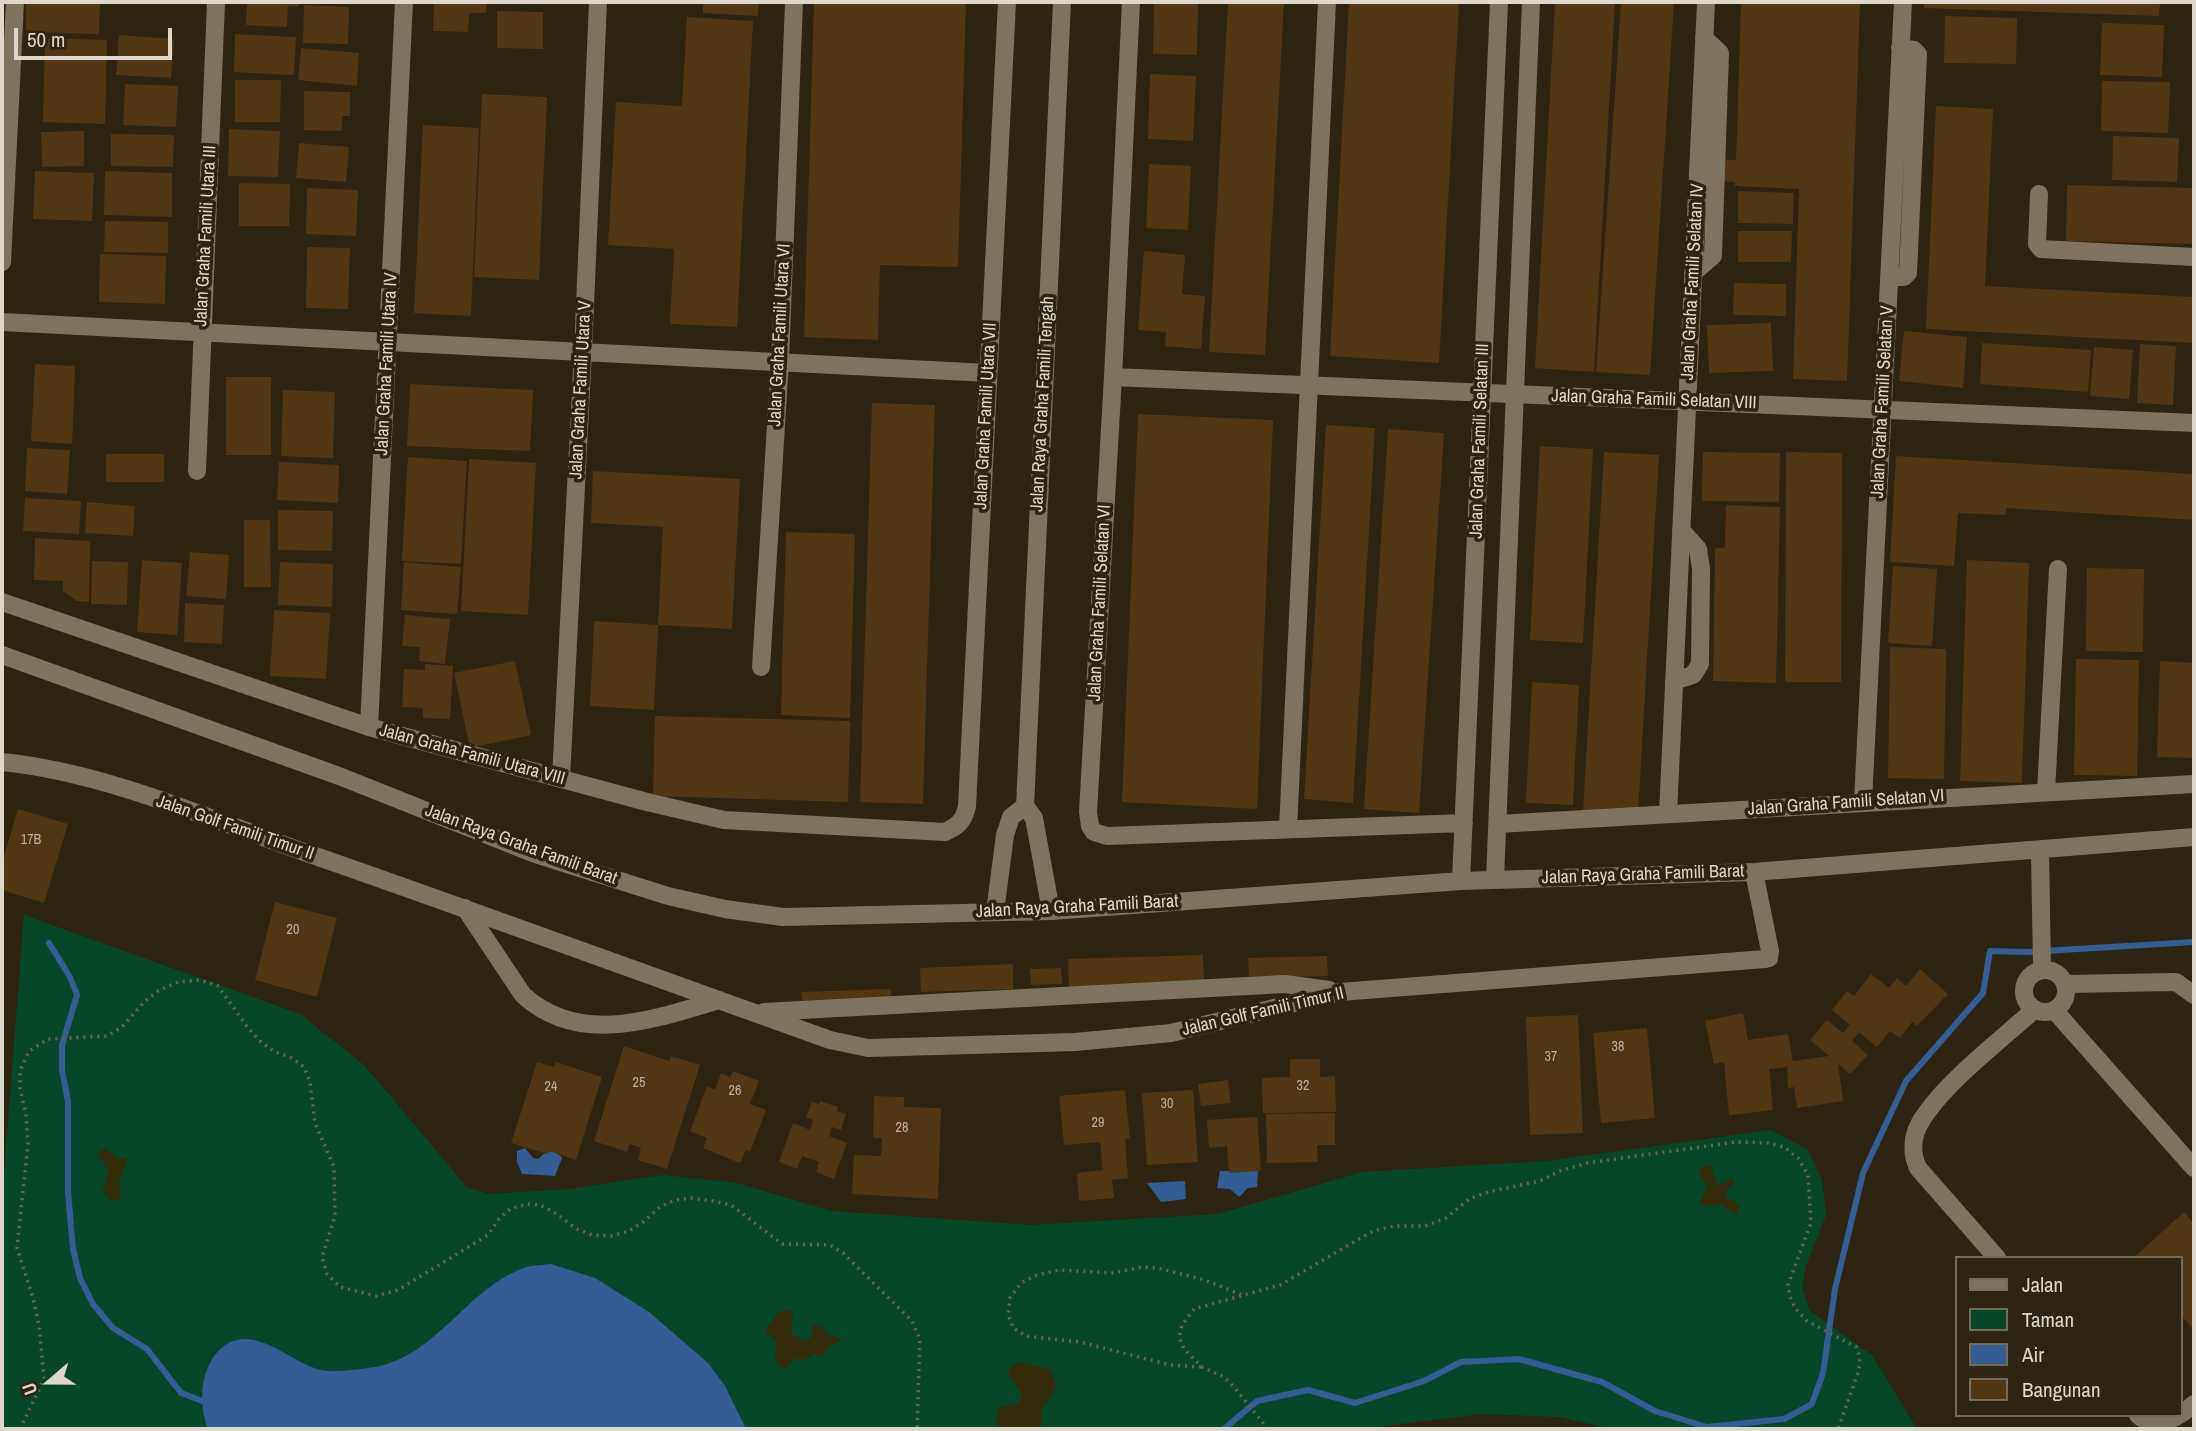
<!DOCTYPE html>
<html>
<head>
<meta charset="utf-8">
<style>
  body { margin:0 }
  #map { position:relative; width:2196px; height:1431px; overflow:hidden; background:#2d2412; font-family:"Archivo Narrow",sans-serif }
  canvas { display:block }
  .frame { position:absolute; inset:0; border:4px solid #ddd7cc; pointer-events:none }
  .legend { position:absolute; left:1955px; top:1256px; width:228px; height:161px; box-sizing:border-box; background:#2d2412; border:2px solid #736c5c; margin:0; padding:9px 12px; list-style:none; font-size:21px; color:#ddd7cc }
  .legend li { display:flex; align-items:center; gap:14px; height:35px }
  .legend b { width:35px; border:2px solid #736c5c }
  .north { position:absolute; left:14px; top:1347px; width:70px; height:70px; -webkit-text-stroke:5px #2d2412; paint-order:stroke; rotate:250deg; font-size:19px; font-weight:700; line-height:28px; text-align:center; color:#ddd7cc }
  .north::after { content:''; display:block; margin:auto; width:24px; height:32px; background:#ddd7cc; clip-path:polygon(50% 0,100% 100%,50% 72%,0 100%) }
  .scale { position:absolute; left:14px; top:28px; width:158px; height:32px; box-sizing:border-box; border:4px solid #ddd7cc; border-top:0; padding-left:9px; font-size:21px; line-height:24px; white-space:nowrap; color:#ddd7cc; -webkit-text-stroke:5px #2d2412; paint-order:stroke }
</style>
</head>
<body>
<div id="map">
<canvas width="2196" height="1431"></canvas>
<div class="frame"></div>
<ul class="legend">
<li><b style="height:9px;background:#7e735f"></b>Jalan</li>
<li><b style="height:19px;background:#074729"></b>Taman</li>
<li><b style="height:19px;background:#345d95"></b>Air</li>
<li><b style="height:19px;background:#513613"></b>Bangunan</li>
</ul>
<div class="north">U</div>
<div class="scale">50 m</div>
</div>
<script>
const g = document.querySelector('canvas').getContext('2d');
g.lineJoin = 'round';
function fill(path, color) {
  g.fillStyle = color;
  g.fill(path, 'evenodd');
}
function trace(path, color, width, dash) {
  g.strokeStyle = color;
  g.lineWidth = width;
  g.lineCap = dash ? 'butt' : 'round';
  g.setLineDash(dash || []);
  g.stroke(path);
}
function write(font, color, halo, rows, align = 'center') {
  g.font = font + ' "Archivo Narrow",sans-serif';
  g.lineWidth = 7;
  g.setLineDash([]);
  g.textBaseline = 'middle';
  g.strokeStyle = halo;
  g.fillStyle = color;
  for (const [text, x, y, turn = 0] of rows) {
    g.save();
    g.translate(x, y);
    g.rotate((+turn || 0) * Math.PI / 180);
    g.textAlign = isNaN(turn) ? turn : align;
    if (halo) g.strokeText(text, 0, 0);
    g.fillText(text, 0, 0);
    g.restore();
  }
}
const green = new Path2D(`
  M24 915 300 1014 364 1065 467 1187 488 1194 568 1189 663 1175 737 1183 831 1211 1031 1225 1218 1214 1362 1172 1546 1161 1771 1130 1807 1149 1822 1180 1826 1215 1807 1263 1802 1288 1810 1311 1872 1355 1917 1429H1612L1559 1417 1481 1414 1360 1429H2V1198Z`);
const sand = new Path2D(`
  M105 1148 119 1159 126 1158 127 1161 119 1181 121 1198 112 1202 102 1191C105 1185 110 1174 107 1168 104 1162 100 1161 98 1153Z
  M1707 1165 1711 1167 1718 1185 1733 1179 1734 1184 1727 1189 1725 1196 1739 1205 1737 1214 1732 1213 1723 1205H1702L1700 1202 1707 1187 1699 1173 1702 1167Z
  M789 1310 793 1314C793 1329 785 1330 803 1341L811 1338 813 1325C822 1325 824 1329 828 1335L838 1337 841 1340 828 1347 823 1356 814 1354 807 1359H793L788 1367 783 1369 775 1359 776 1341 766 1332V1328L780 1311Z
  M1023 1362 1051 1370 1056 1387 1041 1412 1042 1422 1037 1429H1000C994 1422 996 1414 1001 1406L1017 1405 1022 1395C1018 1385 1011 1382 1008 1371L1014 1364Z`);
const water = new Path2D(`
  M525 1148 533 1158 538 1159 545 1153 555 1150 562 1158 555 1176 522 1174 517 1162V1151Z
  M1220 1171H1258L1257 1187 1248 1188 1239 1197 1230 1189 1217 1188Z
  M1185 1181 1186 1199 1161 1202 1147 1183Z
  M551 1264 595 1278 649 1312 708 1363 725 1386 746 1429H208C198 1403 200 1364 224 1346 253 1324 289 1360 317 1369 330 1374 361 1369 375 1367 438 1355 466 1289 524 1268 532 1265 542 1265 551 1264Z`);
const stream = new Path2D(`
  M49 943 70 977 77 995 62 1045V1070L68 1101V1192L73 1249 80 1278 93 1304 113 1328 147 1349 181 1393 208 1403
  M1224 1429 1257 1401 1308 1390 1355 1403 1424 1381 1461 1362 1519 1359 1602 1382 1655 1411 1707 1427 1784 1419 1812 1404 1823 1373 1835 1289 1863 1173 1906 1081 1983 993 1990 951 2027 952 2194 942`);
const building = new Path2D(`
  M26 2H100L99 34 26 32Z
  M247 2H298V7L288 6 287 27 246 25Z
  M434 2H487L486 13H469L468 32 433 31Z
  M703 2H759L758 16 703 13Z
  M814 2H966L958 267 880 265 878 340 804 337Z
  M1154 2H1198L1197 55 1153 54Z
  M1228 2H1284L1265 355 1209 352Z
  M1349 2H1459L1439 363 1330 356Z
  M1555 2H1615L1594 372 1535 368Z
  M1621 2H1674L1650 375 1596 372Z
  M1741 2 1806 4V2H1860L1847 381 1793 379 1799 189 1735 186V182L1717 181 1718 159 1736 160Z
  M1924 2H2160L2159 16 1924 8Z
  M304 5 349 7 348 44 303 43Z
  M497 11 543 12V49L497 48Z
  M1945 16 2017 18 2016 64 1944 63Z
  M687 17 753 21 737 327 670 324 674 249 608 245 616 102 682 106Z
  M2102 23 2164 25 2162 77 2100 75Z
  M235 34 296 37 294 75 234 72Z
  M119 35 174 39 171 78 116 75Z
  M45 38 107 40 105 124 43 122Z
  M301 48 359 53 357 86 298 80Z
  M1150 74 1196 76 1193 141 1148 139Z
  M235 80H281L280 122H235Z
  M2102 81 2170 82 2168 133 2101 131Z
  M125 84 178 86 176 127 123 125Z
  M304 91 350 92V116H342V131L304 130Z
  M482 94 547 97 539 280 474 277Z
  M1936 106 1993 109 1985 286 2194 297V343L1926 329Z
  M423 125 479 128 471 316 414 313Z
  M229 129 280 131 278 177 228 176Z
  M84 131V166L42 167 41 132Z
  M111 134 174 135 173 167 111 166Z
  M2113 136 2179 138 2177 182 2112 180Z
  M299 143 349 147 346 182 296 178Z
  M1149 164 1191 166 1188 230 1146 228Z
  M35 171 94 173 92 221 33 219Z
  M105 171 172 173V217L104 215Z
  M239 183 290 184 289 226H239Z
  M2067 185 2194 188V244L2066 241Z
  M307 188 358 190 356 236 306 234Z
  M1738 191 1794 193 1793 224 1738 223Z
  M105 221 168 222V253L104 252Z
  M1738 231H1792L1791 262H1738Z
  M307 247 350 248 348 309 306 308Z
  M1144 251 1185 255 1182 294 1205 296 1201 349 1165 346 1166 332 1138 330Z
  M100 254 166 256 165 304 99 302Z
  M1734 283 1786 284V316L1733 315Z
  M1771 323 1773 371 1709 373 1707 325Z
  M1904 331 1967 337 1963 388 1899 381Z
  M1982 343 2091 350 2088 392 1980 384Z
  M2140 344 2176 346 2173 405 2137 403Z
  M2094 347 2133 350 2129 399 2090 396Z
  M35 364 75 366 72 444 31 441Z
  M226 377H271V455H226Z
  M410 384 533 390 530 451 407 446Z
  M283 390 335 392 333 458 281 456Z
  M872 403 935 405 923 804 860 802Z
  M1138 414 1273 420 1257 809 1122 802Z
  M1326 425 1375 428 1353 803 1304 799Z
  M1388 429 1444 433 1419 813 1364 809Z
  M1540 446 1593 449 1583 643 1530 640Z
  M27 448 70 450 67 494 25 491Z
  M1604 452 1659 455 1638 814 1583 811Z
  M1703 452 1780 453 1779 502 1702 501Z
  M1786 452 1842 453 1841 682H1785Z
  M106 454H164V482H106Z
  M1896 456 2194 474V520L2006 508V515L1958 513 1954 566 1890 562Z
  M408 457 467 461 461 564 402 561Z
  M469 459 536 463 528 615 461 611Z
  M279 462 339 465 338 503 277 500Z
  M593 471 740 479 732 629 658 625 663 527 591 523Z
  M25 498 81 501 79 534 23 531Z
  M87 502 135 506 133 536 85 533Z
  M1726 505 1780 507 1776 683 1713 681 1715 548H1725Z
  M278 510 333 511 332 551 278 550Z
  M244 520H270L271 587H244Z
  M786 532 855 534 850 718 781 715Z
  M35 538 90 541 89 602 77 601 63 591V581L34 580Z
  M190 552 229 555 226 599 186 596Z
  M142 560 182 563 177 635 137 632Z
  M1967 560 2029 563 2022 783 1960 781Z
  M92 561 128 562 127 605 91 604Z
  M280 562 333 564 332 607 278 605Z
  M404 562 461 567 457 614 401 610Z
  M1893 566 1937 569 1932 646 1888 643Z
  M2087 568 2144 569 2143 652 2086 651Z
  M185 603 224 605 222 644 184 642Z
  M274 610 330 613 326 679 270 676Z
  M405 615 450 619 445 664 419 661 420 647 402 646Z
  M594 621 658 625 654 710 590 706Z
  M1890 647 1946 649 1944 779 1888 778Z
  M2076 659 2139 660 2137 776 2074 775Z
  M515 661 531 735 470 748 454 673Z
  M2160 661 2194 663V758L2157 757Z
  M425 664 453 666 450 719 423 718V708L402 707 404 669 425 670Z
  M1532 682 1579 685 1573 805 1526 803Z
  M655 716 850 721 848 802 653 796Z
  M18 809 68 824 44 903 2 890V863Z
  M275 902 337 918 317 997 255 980Z
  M1203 955 1204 983 1069 988 1068 959Z
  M1327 956 1328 976 1249 978 1248 958Z
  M1013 964V989L921 992 920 968Z
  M1061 968 1062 984 1031 985 1030 969Z
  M1920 969 1948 994 1917 1026 1912 1022 1900 1038 1890 1031 1877 1047 1859 1032 1852 1041 1868 1055 1850 1074 1838 1064 1843 1101 1797 1108 1794 1087 1788 1088 1787 1067 1769 1069 1773 1110 1729 1115 1724 1062 1714 1064 1705 1021 1743 1013 1748 1040 1788 1034 1793 1061 1829 1056 1810 1040 1827 1020 1843 1033 1850 1025 1832 1010 1847 991 1854 996 1871 974 1889 988 1897 978 1906 986Z
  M891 989V998L802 1001 801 992Z
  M1578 1015 1583 1133 1530 1135 1526 1017Z
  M1647 1028 1655 1118 1601 1123 1593 1033Z
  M624 1046 669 1061 671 1056 700 1065 667 1169 638 1160 641 1148 630 1144 627 1152 594 1141Z
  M1290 1059H1320V1077L1335 1076 1336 1112 1263 1113 1262 1078 1290 1077Z
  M537 1062 554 1067 556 1062 602 1077 576 1160 549 1151 547 1154 511 1143Z
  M733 1071 759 1081 750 1104 766 1110 750 1152 746 1150 740 1163 703 1148 707 1138 690 1131 707 1086 715 1090 721 1073 730 1077Z
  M1228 1080 1231 1103 1201 1106 1198 1084Z
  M1125 1090 1130 1139H1125L1128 1178 1112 1180 1114 1198 1079 1201 1077 1173 1103 1170 1100 1142 1064 1145 1059 1096Z
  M1193 1090 1198 1162 1147 1165 1142 1093Z
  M874 1096 904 1097V1107L941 1108 938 1199 852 1194 854 1155 881 1156 882 1138H873Z
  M820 1101 838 1107 837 1111 846 1114 841 1130 832 1127 829 1136 847 1143 834 1179 816 1172 819 1162 802 1156 797 1169 779 1162 793 1123 810 1130 813 1120 806 1117 812 1102 819 1104Z
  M1335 1113V1145H1317L1318 1162 1267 1163 1266 1114Z
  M1257 1117 1261 1171 1229 1173 1227 1146 1209 1148 1207 1120Z
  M2184 1212 2194 1224V1330L2180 1314V1258H2133Z`);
const path = new Path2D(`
  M1201 1367 1170 1365 1080 1342 1026 1336 1013 1328 1008 1314 1010 1298 1021 1283 1037 1275 1059 1270 1114 1273 1141 1267 1157 1268 1205 1280 1242 1295
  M20 1429 44 1379 39 1325 33 1298 17 1248 28 1144 26 1114 20 1088V1071L29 1051 48 1039 107 1036 122 1027 144 1002 158 991 178 982 200 980 218 986 248 1028 260 1041 275 1052 290 1057 304 1067 310 1082 315 1123 334 1167 335 1216 322 1257 327 1274 340 1287 376 1296 398 1290 488 1235 499 1219 510 1209 527 1204 540 1205 552 1211 577 1229 592 1235 611 1236 629 1231 643 1222 660 1207 675 1200 691 1198 713 1201 731 1205 782 1244 830 1245 843 1253 912 1321 920 1339 917 1429
  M1268 1429 1234 1387 1224 1377 1202 1367 1184 1349 1179 1337 1182 1325 1194 1309 1280 1285 1373 1231 1394 1226H1425L1446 1218 1469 1199 1488 1192 1540 1181 1560 1171 1587 1163 1736 1142 1768 1143 1784 1147 1798 1158 1808 1175 1811 1223 1788 1285 1790 1297 1795 1308 1807 1321 1856 1347 1860 1357 1859 1370 1838 1429`);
const minor = new Path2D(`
  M1131 2 1113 377 1088 812 1090 826 1094 832 1107 836 1464 823
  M2039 194 2037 244 2041 249 2194 257
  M2 262 15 2
  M1693 273 1713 256 1720 53 1704 38
  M1889 277H1904L1908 273 1918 54 1914 50 1900 48
  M2 322 988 373
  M1113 377 2194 423
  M197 471 216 2
  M2 602 369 727 647 802 724 820 945 832C958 826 964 821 967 806L1007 2
  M2 655 339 776 535 854 668 896 725 909 783 917 1051 911 1461 881 1754 872 2194 837
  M761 667 780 361 794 2
  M1674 681 1693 675 1700 664 1701 569 1698 549 1681 530
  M369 727 404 2
  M2 762C103 772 205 817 301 851 477 912 653 977 830 1040L868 1048 1075 1042 1171 1033 1340 992 1765 959 1769 958 1770 951 1754 872
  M561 778 583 351 598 2
  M2046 791 2058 569
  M1863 801 1903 2
  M1668 814 1706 2
  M1498 824 2194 784
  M1288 829 1327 2
  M2040 850 2042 970
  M1495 879 1531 2
  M1461 881 1499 2
  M465 908 523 995C580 1047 654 1019 719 1000
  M1051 911 1034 818 1025 806 1062 2
  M995 912 1005 835 1011 817 1025 806
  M2024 991a21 21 0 1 1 42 0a21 21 0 1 1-42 0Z
  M2065 984 2176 982 2194 995
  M2054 1010 2194 1168
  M764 1012 1285 984 1329 990
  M1997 1258 1918 1168C1911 1153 1912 1136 1921 1121 1944 1083 2002 1039 2035 1009
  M2138 1415C2157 1431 2178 1418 2194 1404`);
const numberNames = [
  ["17B",31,840],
  ["20",293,930],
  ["38",1618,1047],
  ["37",1551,1057],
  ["25",639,1083],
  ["32",1303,1086],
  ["24",551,1087],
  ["26",735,1091],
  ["30",1167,1104],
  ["29",1098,1123],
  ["28",902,1128]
];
const streetNames = [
  ["Jalan Graha Famili Utara III",206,236,-87],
  ["Jalan Graha Famili Selatan IV",1693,282,-87],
  ["Jalan Graha Famili Utara VI",780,335,-87],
  ["Jalan Graha Famili Utara IV",387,364,-87],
  ["Jalan Graha Famili Utara V",581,390,-87],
  ["Jalan Graha Famili Selatan VIII",1654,400,2],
  ["Jalan Graha Famili Selatan V",1883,402,-87],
  ["Jalan Raya Graha Famili Tengah",1043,404,-87],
  ["Jalan Graha Famili Utara VII",986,416,-87],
  ["Jalan Graha Famili Selatan III",1480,441,-88],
  ["Jalan Graha Famili Selatan VI",1100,603,-87],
  ["Jalan Graha Famili Utara VIII",472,755,15],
  ["Jalan Graha Famili Selatan VI",1846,803,-4],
  ["Jalan Golf Famili Timur II",235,828,19],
  ["Jalan Raya Graha Famili Barat",521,845,20],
  ["Jalan Raya Graha Famili Barat",1643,875,-2],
  ["Jalan Raya Graha Famili Barat",1077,907,-3],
  ["Jalan Golf Famili Timur II",1263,1012,-13]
];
fill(green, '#074729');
fill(sand, '#342c0b');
fill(water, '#345d95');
trace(stream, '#345d95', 6);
fill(building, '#513613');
trace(path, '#6a6253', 3.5, [2, 5]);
trace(minor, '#7e735f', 18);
write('14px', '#baaf9e', null, numberNames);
write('18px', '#ddd7cc', '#2d2412', streetNames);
</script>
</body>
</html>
